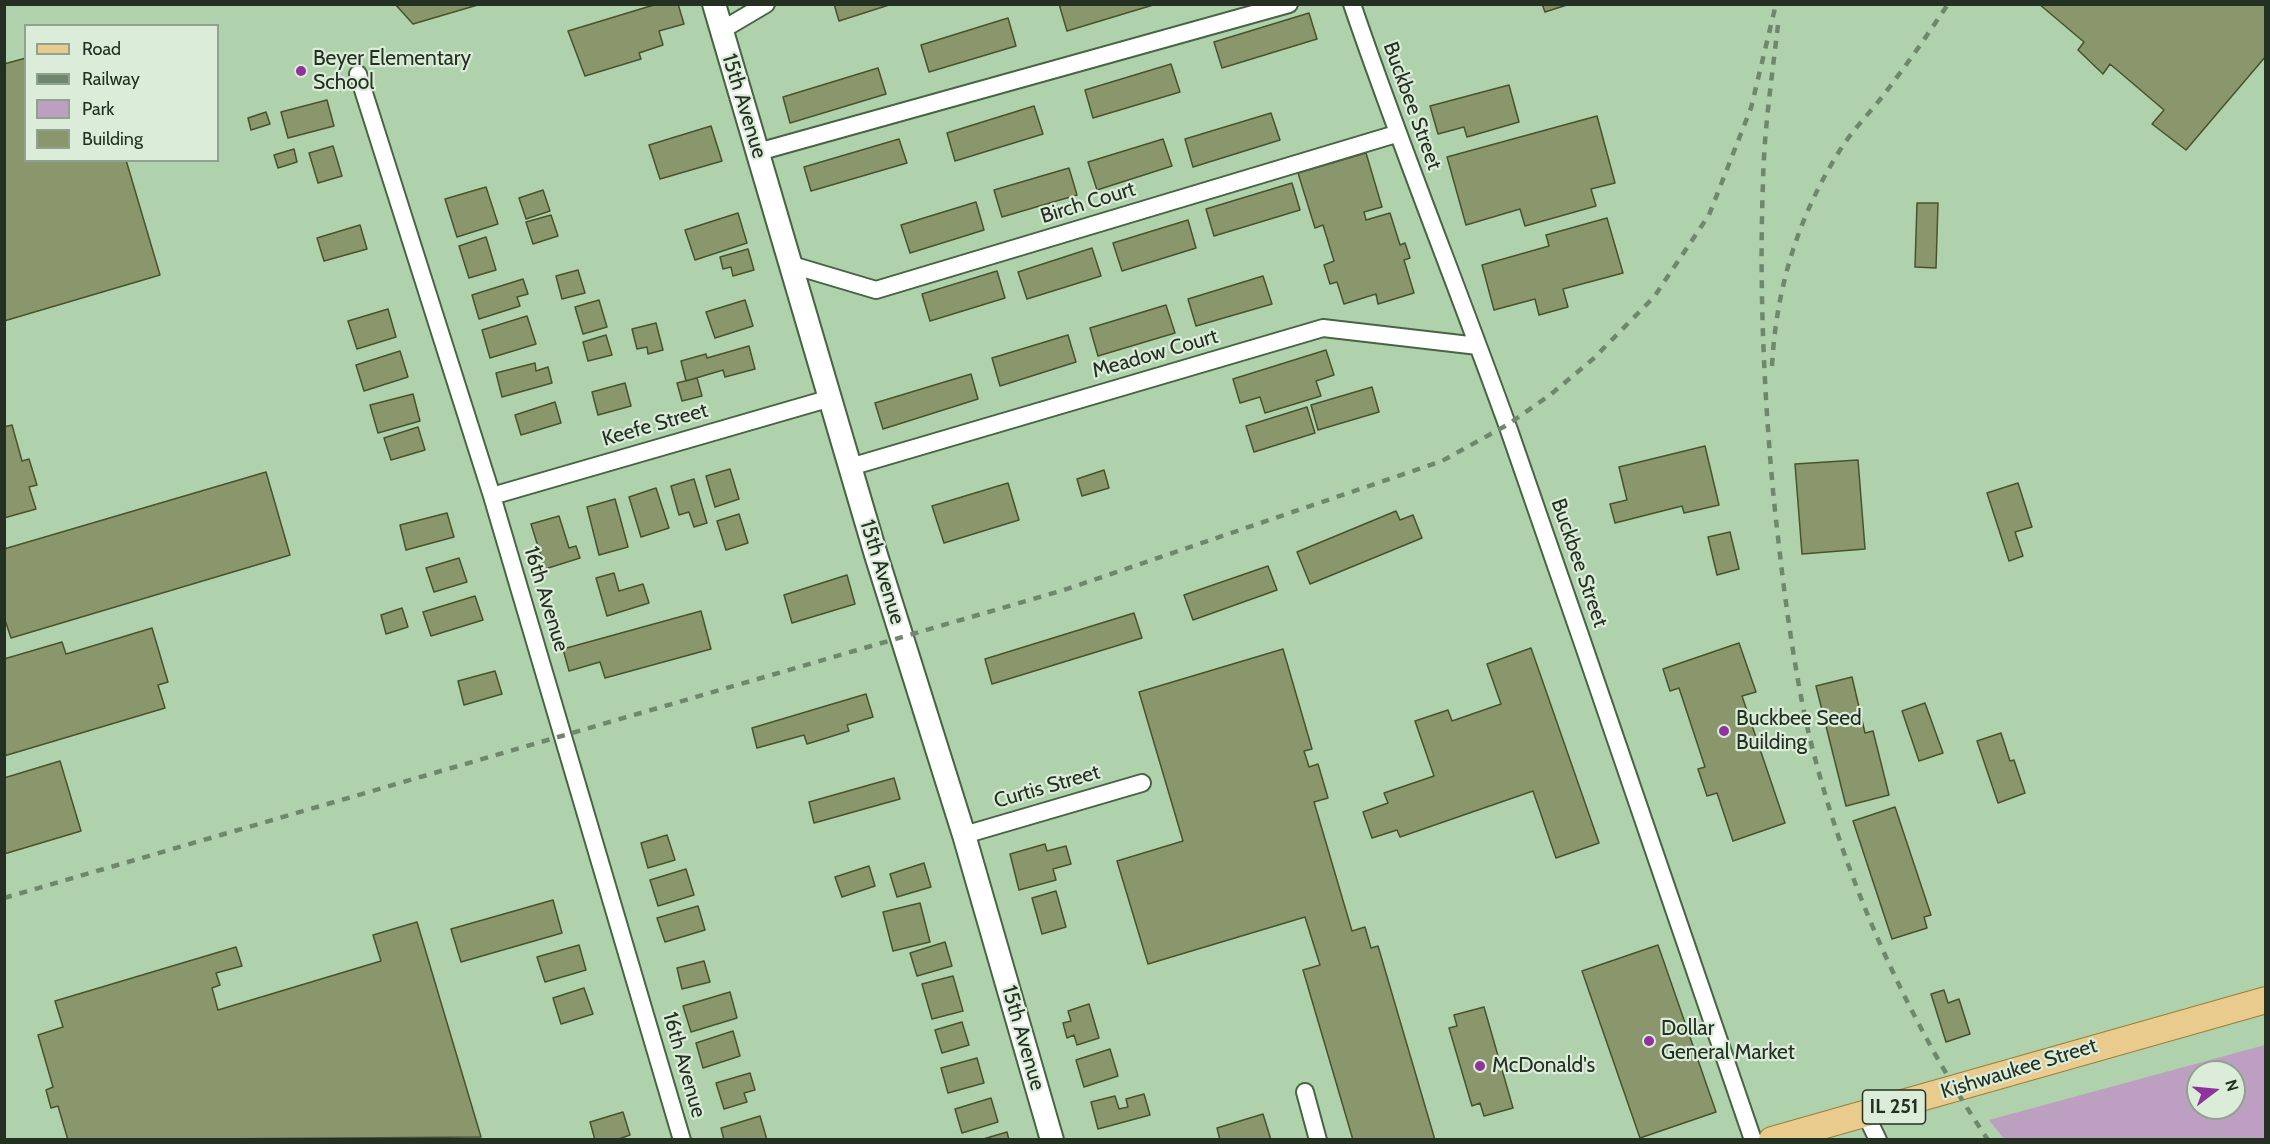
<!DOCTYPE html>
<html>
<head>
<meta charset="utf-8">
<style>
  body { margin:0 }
  #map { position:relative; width:2270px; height:1144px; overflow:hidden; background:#afd1ab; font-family:Cabin,sans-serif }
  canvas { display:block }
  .frame { position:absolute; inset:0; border:6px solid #233022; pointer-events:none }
  .legend { position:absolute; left:24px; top:24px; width:195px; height:138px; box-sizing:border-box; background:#dbecd9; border:2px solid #91a190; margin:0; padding:8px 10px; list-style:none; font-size:18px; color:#233022 }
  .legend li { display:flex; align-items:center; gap:12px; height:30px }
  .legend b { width:30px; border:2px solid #91a190 }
  .north { position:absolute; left:2186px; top:1060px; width:60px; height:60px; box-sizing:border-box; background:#dbecd9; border:2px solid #91a190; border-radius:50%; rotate:74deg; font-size:16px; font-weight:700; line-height:24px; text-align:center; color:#233022 }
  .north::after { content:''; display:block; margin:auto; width:21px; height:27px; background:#8f339d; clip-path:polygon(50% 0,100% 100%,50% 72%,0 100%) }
</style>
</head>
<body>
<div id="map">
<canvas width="2270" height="1144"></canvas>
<div class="frame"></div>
<ul class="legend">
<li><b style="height:8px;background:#e9cb8e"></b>Road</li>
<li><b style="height:8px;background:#6f886d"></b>Railway</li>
<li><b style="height:16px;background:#bda0c1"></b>Park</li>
<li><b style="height:16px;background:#8a976c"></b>Building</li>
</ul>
<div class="north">N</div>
</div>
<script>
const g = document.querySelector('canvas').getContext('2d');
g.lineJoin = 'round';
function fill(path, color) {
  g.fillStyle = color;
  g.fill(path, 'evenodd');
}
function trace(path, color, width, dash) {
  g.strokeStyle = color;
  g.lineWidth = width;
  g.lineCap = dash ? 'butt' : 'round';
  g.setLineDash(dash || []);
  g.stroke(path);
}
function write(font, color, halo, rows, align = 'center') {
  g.font = font + ' Cabin,sans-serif';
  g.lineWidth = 4.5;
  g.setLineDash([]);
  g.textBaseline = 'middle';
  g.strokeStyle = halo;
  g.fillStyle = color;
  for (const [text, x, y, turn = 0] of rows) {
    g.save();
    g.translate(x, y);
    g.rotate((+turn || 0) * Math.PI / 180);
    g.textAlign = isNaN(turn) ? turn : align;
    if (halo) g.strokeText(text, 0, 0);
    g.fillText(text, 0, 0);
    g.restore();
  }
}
const green = new Path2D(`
  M2265 1045V1139H2004L1989 1120ZM2198 1072H2234V1108H2198Z`);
const building = new Path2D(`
  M395 4H481L413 24Z
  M657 4H678L684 24 659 31 663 45 639 53 641 59 585 76 568 31Z
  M834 4H892L839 21Z
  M1059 4H1153V5L1067 31Z
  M1542 4H1570L1545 12Z
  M2039 4H2266V56L2186 150 2152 124 2164 110 2110 64 2103 74 2078 50 2084 42Z
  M1309 13 1317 39 1222 68 1214 42Z
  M1008 18 1016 46 929 72 921 45Z
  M26 58V160H126L160 275 4 321V64Z
  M1171 64 1180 92 1093 118 1085 90Z
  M878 68 886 94 790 123 783 97Z
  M1509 85 1519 122 1467 137 1464 127 1438 134 1430 106Z
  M327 100 334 126 288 138 281 112Z
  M1034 106 1043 134 955 161 947 133Z
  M266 112 270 124 251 130 248 118Z
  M1271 113 1280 140 1193 167 1185 139Z
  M1597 116 1615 183 1591 189 1596 206 1525 226 1520 209 1466 225 1447 157Z
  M711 126 722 161 660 179 649 145Z
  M899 139 907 163 811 191 804 167Z
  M1163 139 1172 166 1097 190 1088 162Z
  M333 146 342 176 318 183 309 153Z
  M294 149 297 162 278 168 274 155Z
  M1366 153 1382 207 1364 212 1366 220 1390 213 1400 245 1405 243 1410 258 1404 260 1414 293 1378 304 1376 294 1344 304 1337 282 1330 284 1324 265 1334 261 1323 225 1315 228 1298 173Z
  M1069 168 1077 195 1002 217 994 190Z
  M1292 183 1300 210 1214 236 1206 209Z
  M486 187 498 224 457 237 445 199Z
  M543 190 550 211 526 219 519 198Z
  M976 202 984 230 910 253 901 225Z
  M1917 203H1938L1936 268 1915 267Z
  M738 213 747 243 695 260 685 230Z
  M551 215 558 236 533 244 526 222Z
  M1607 218 1623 273 1563 289 1568 307 1539 315 1535 299 1494 310 1482 265 1549 246 1546 235Z
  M1188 220 1196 248 1122 271 1113 243Z
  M360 225 367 249 324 261 317 238Z
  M486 237 496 270 469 278 459 246Z
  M1092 248 1101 276 1027 299 1018 272Z
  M748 249 754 270 733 276 731 267 723 269 720 257Z
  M578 270 585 293 562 299 556 276Z
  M997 271 1005 298 930 321 922 294Z
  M1263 276 1272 304 1196 326 1188 299Z
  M523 279 528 294 517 297 520 306 479 319 472 295Z
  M599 300 607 327 583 334 575 307Z
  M745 300 753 326 715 338 706 312Z
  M1166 305 1175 333 1098 356 1090 328Z
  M388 309 396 337 357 349 348 321Z
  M527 316 536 344 490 358 482 330Z
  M656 323 663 350 648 354 647 347 637 349 632 329Z
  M606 335 612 355 588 361 583 342Z
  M1068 335 1076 362 1000 386 992 358Z
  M749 346 755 369 725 377 723 370 686 381 681 361 706 354 707 358Z
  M1326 350 1334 375 1316 381 1321 396 1265 413 1260 397 1240 403 1233 379Z
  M400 351 408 377 364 391 356 365Z
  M535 363 536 371 548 367 552 383 502 397 496 373Z
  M971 374 978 399 883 429 875 403Z
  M697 378 702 396 682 401 677 383Z
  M625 383 631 406 598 415 592 392Z
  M1372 387 1379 412 1318 430 1311 405Z
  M413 394 420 421 378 433 370 405Z
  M555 402 561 423 521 435 515 415Z
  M1307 407 1315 433 1254 452 1246 426Z
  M12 425 22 461 29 459 37 485 29 487 36 509 4 518V427Z
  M418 427 425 450 391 460 384 438Z
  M1705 446 1719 505 1684 513 1682 506 1615 523 1610 504 1627 500 1619 467Z
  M1858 460 1865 549 1802 554 1795 464Z
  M730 469 739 499 715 507 706 476Z
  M1104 470 1109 488 1082 496 1077 479Z
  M266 472 290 555 11 638 4 617V549Z
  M694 479 707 523 694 527 689 512 679 515 671 486Z
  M1008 483 1019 520 944 543 932 506Z
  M2018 483 2032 527 2015 532 2023 556 2009 561 1987 493Z
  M656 488 669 528 641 537 629 497Z
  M615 499 628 547 599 555 587 507Z
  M1396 511 1400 520 1413 515 1422 538 1310 584 1297 552Z
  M447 513 454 537 406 550 400 525Z
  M739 514 748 543 726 550 717 521Z
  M559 516 569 548 576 546 580 558 545 569 531 524Z
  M1730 532 1739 569 1717 575 1708 537Z
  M459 558 467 582 434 592 426 568Z
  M1268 566 1277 590 1193 620 1184 595Z
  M614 573 619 591 643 584 649 603 607 616 596 578Z
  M847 575 855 604 792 623 784 595Z
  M475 596 483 620 431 636 423 612Z
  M402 608 408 627 386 634 381 615Z
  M701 611 711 649 605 678 600 662 569 671 563 649Z
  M1134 613 1142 638 992 684 985 659Z
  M152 628 168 682 158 685 165 708 4 756V659L62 642 66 654Z
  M1739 643 1756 692 1742 696 1785 823 1733 841 1717 793 1707 796 1698 769 1705 767 1679 688 1670 691 1663 669Z
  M1531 648 1599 843 1556 858 1533 791 1400 837 1397 830 1372 838 1363 812 1388 803 1384 793 1434 776 1415 721 1448 710 1452 721 1501 704 1487 664Z
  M1283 649 1312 749 1304 751 1309 767 1318 764 1328 798 1314 802 1352 931 1365 927 1371 948 1378 946 1435 1140H1353L1303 970 1320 965 1305 917 1148 964 1117 861 1183 841 1139 692Z
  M495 671 502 694 464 705 458 681Z
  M1852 677 1865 733 1873 731 1889 795 1846 806 1816 686Z
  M866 694 873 717 847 725 849 731 807 744 804 735 757 748 752 728Z
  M1925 703 1943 753 1919 761 1902 711Z
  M2001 733 2010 761 2014 760 2025 793 1998 803 1977 741Z
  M60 761 81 831 4 854V778Z
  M894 778 900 799 814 823 809 802Z
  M1895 807 1931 915 1924 917 1927 928 1892 939 1853 821Z
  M667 835 675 860 648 868 641 843Z
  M1045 844 1047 851 1066 846 1071 864 1053 869 1056 880 1019 890 1010 854Z
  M924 863 931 887 897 897 890 874Z
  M869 866 875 886 842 897 835 877Z
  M686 869 694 895 658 906 650 880Z
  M1056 891 1066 927 1042 934 1032 898Z
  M553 900 562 933 461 962 451 929Z
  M920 903 930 942 893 951 883 912Z
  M698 906 705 930 665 942 657 918Z
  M417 922 481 1137 68 1140 58 1106 51 1108 46 1090 53 1087 38 1035 63 1027 55 1001 236 947 242 966 216 973 220 985 212 988 218 1010 381 961 373 935Z
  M945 942 952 966 917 976 910 953Z
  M579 945 586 970 545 982 537 957Z
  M1658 945 1716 1112 1640 1138 1582 971Z
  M704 961 710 982 682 989 677 968Z
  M953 976 963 1011 932 1019 922 984Z
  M584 988 593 1014 561 1024 553 998Z
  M1944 990 1948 1003 1959 999 1970 1034 1946 1042 1931 994Z
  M730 992 737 1018 691 1032 683 1006Z
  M1089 1004 1099 1038 1077 1045 1074 1035 1067 1038 1063 1023 1071 1021 1068 1011Z
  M1484 1007 1513 1108 1484 1116 1480 1103 1472 1106 1449 1028 1457 1026 1454 1015Z
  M962 1022 969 1045 942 1053 935 1030Z
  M733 1031 740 1056 703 1068 696 1043Z
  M1110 1049 1118 1076 1084 1087 1076 1060Z
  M977 1058 984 1083 948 1093 941 1068Z
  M750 1073 755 1090 744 1093 747 1102 724 1109 716 1083Z
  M1144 1094 1150 1115 1098 1129 1091 1102 1115 1096 1119 1109 1128 1107 1126 1099Z
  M991 1098 998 1122 962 1133 955 1109Z
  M623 1112 630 1135 616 1140H595L590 1122Z
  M1263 1114 1271 1140H1220L1217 1128Z
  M760 1116 767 1140H724L721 1128Z
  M1007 1132 1009 1140H980Z`);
const minor = new Path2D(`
  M1352 4C1401 148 1458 288 1509 430 1592 666 1670 903 1753 1140
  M722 30 766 4
  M358 74 492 496 682 1140
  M758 152 1289 4
  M792 265 876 290 1396 134
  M850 467 1323 328 1478 346
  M492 496 831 398
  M964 835 1142 783
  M1305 1092 1318 1140
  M1866 1115 1878 1140`);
const secondary = new Path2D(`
  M714 4 876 555 964 835 1052 1140`);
const primary = new Path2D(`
  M1772 1140 2266 1000`);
const rail = new Path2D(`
  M1778 25C1772 77 1764 130 1763 182 1759 288 1764 396 1774 501 1782 576 1791 652 1807 726 1841 872 1904 1015 1988 1140
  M1772 366C1776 290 1797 220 1837 155 1849 134 1867 116 1882 97 1905 67 1927 36 1948 4
  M4 898 1064 590 1442 461 1507 425 1550 395 1593 359 1654 297 1709 215 1751 108 1776 4`);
const markers = [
  [301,71,6,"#8f339d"],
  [1724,731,6,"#8f339d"],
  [1649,1041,6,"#8f339d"],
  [1480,1066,6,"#8f339d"]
];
const shields = [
  [1894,1107,63]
];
const shieldNames = [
  ["IL 251",1894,1107]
];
const poiNames = [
  ["Beyer Elementary",313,59],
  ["School",313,83],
  ["Buckbee Seed",1736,719],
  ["Building",1736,743],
  ["Dollar",1661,1029],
  ["General Market",1661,1053],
  ["McDonald's",1492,1066]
];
const streetNames = [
  ["15th Avenue",744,106,73],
  ["Buckbee Street",1412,106,70],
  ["Birch Court",1088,203,-17],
  ["Meadow Court",1155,354,-16],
  ["Keefe Street",655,425,-16],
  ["Buckbee Street",1579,563,71],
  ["15th Avenue",882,572,73],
  ["16th Avenue",546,599,73],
  ["Curtis Street",1047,787,-16],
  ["15th Avenue",1023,1038,74],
  ["16th Avenue",684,1065,74],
  ["Kishwaukee Street",2019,1069,-17]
];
fill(green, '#bda0c1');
fill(building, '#8a976c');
trace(building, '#48532b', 1.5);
trace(minor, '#476543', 20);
trace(secondary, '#476543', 26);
trace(primary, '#9a7f37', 28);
trace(minor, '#fff', 16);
trace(secondary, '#fff', 22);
trace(primary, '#e9cb8e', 26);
trace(rail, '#6f886d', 4.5, [8, 8]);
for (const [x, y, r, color] of markers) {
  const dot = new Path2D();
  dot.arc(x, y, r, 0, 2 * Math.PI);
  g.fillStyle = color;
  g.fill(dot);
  trace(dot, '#dbecd9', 2);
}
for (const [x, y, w] of shields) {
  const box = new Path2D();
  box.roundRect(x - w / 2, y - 17, w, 34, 4.5);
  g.fillStyle = '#dbecd9';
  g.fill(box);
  trace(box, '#233022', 1.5);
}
write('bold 20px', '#233022', null, shieldNames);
write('21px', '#233022', '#dbecd9', poiNames, 'left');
write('21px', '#233022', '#dbecd9', streetNames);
</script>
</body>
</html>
